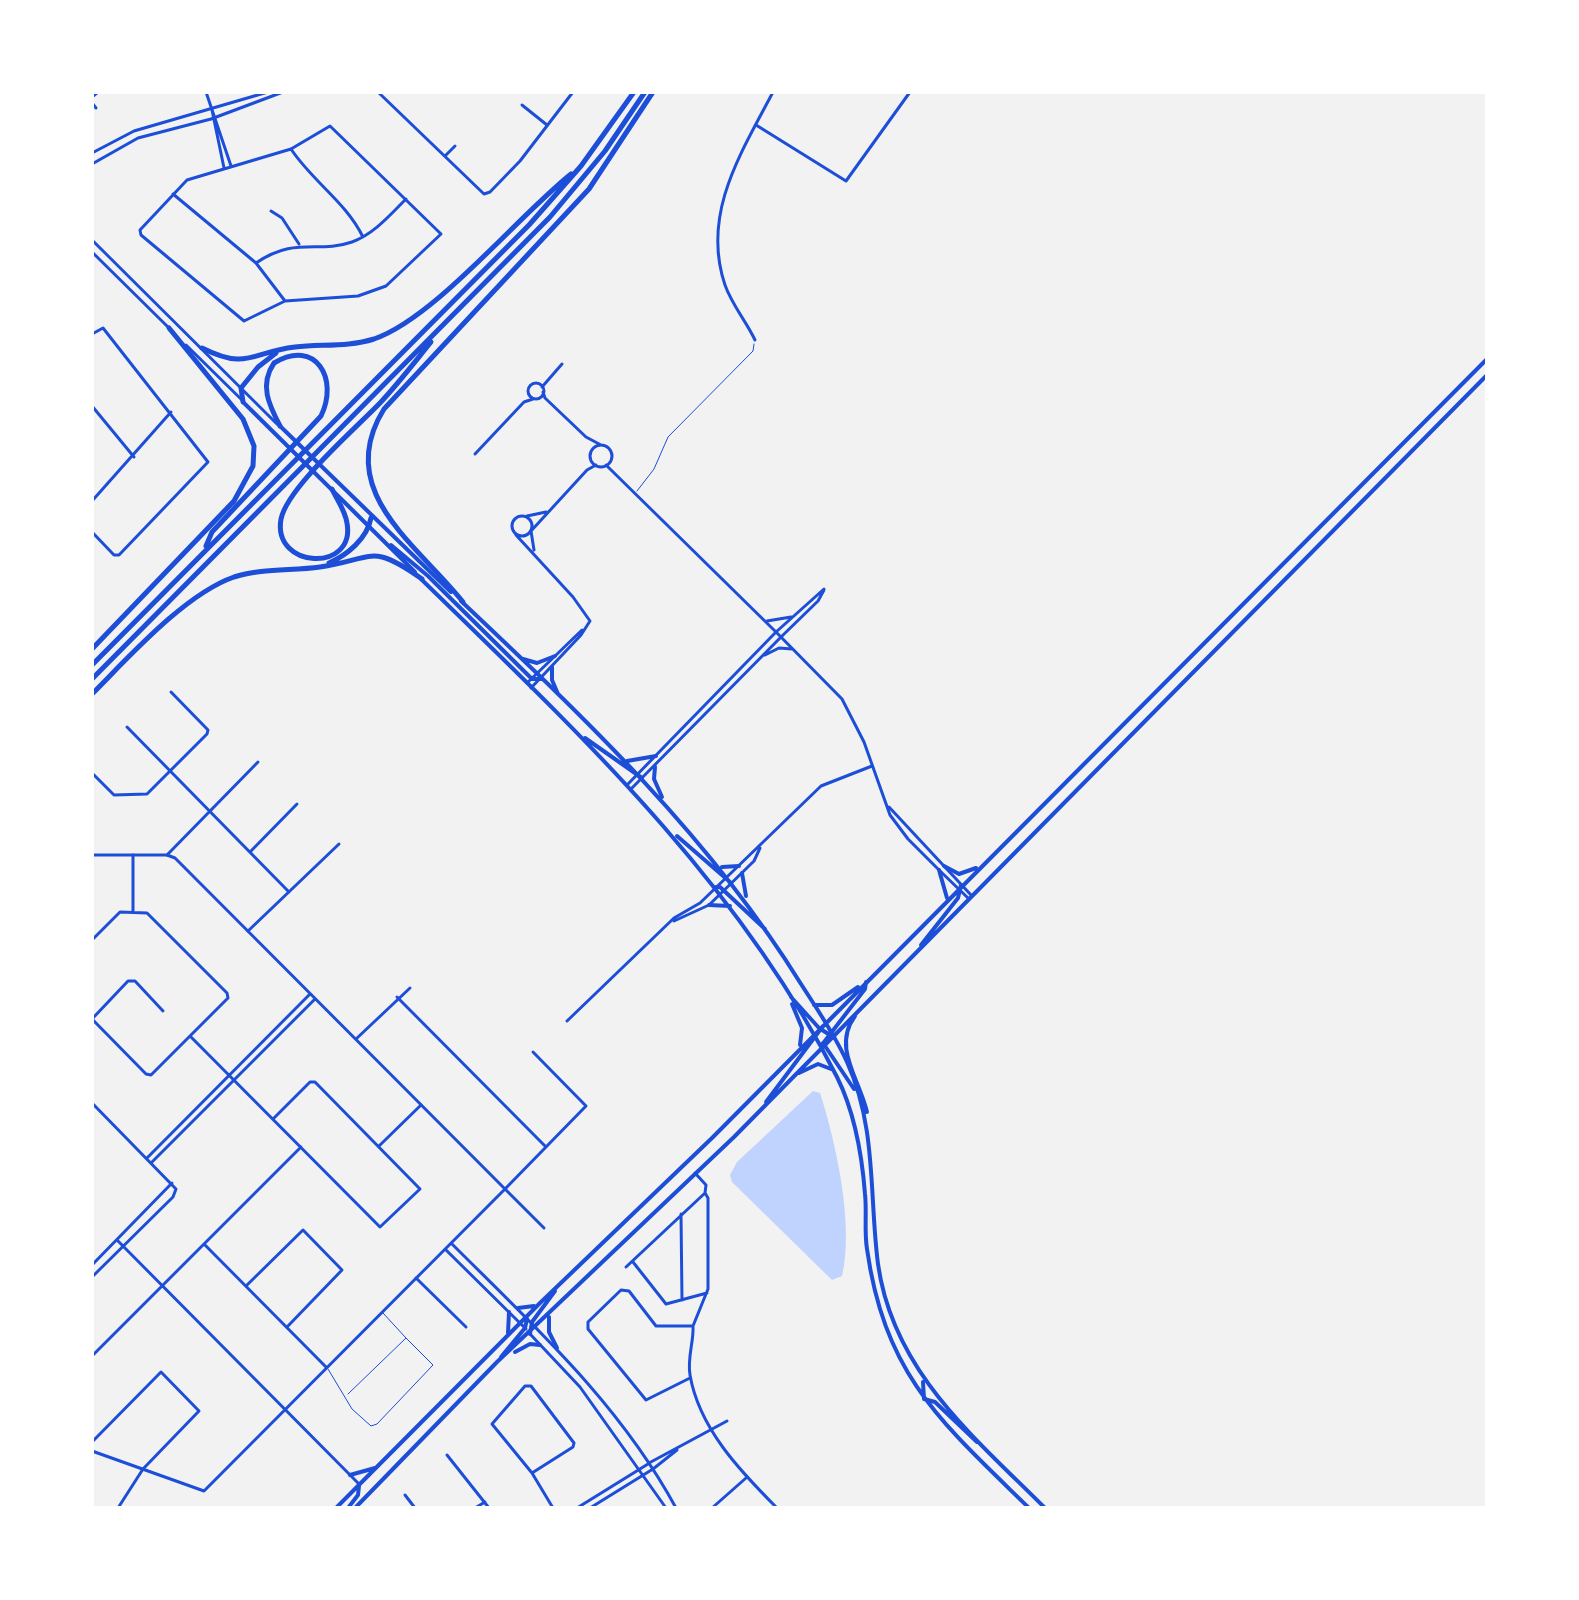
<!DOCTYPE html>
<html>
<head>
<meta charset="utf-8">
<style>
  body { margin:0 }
  #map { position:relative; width:1579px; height:1600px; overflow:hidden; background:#f2f2f2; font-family:"Libre Baskerville",serif }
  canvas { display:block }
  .frame { position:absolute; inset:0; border:94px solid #fff; pointer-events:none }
</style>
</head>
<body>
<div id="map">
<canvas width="1579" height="1600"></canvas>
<div class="frame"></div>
</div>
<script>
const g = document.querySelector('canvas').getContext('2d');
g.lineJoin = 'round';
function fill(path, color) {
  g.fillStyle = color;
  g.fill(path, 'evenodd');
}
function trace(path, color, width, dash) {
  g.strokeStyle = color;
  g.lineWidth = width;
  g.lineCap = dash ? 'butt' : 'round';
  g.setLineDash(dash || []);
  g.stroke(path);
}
const water = new Path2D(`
  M813 1091 820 1093C836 1143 854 1224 842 1276L832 1280 732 1182 730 1175 737 1162Z`);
const service = new Path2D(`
  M637 491 654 469 668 437 753 351 754 344
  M328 1369 352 1409 371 1426 377 1424 433 1365 406 1338
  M348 1394 406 1338 383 1313`);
const minor = new Path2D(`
  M206 92 231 166
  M378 92 484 194 490 192 520 161 573 92
  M92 97 98 92
  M92 103 96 108
  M522 105 547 125
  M212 110 224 168
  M756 125 846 181 910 92
  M330 126 441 234 386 286 358 296 285 301 244 321 141 235 140 230 187 180 291 149Z
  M291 149C312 181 346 202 363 237
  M446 155 455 146
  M173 194 256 263 285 301
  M271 211 282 218 299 244
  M256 263C296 236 317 254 352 242 374 234 390 215 406 199
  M92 334 103 328 208 462 119 555H114L92 532
  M528 391a8 8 0 1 1 16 0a8 8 0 1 1-16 0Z
  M542 387 562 364
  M543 392 545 398 586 437 601 445
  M92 406 134 457
  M590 456a11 11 0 1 1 22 0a11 11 0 1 1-22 0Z
  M475 454 524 402 533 399
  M606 465 776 632 824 589
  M92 501 171 412
  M512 526a10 10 0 1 1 20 0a10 10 0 1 1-20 0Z
  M527 516 546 512
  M516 535 573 597 590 621 581 635 531 688
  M534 550 531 531 587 470 596 465
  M92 620V623
  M767 621 791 617
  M781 637 818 601 824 590
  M527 683 582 630
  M127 727 289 892
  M92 773 114 795 147 794 207 734 208 730 171 692
  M250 852 297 804
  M167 855 258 762
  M939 870 968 898
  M133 911V855
  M674 921 709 905 754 861 760 848
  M248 931 339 844
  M92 940 120 912 147 913 227 993 228 998 151 1075 146 1074 92 1019 128 981H135L163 1011
  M397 997 546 1147
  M567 1021 674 918 700 903 821 786 872 766
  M190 1036 380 1227 420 1189 315 1082H310L273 1119
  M356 1039 410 988
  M533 1052 586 1106 505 1189 544 1228
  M92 1103 176 1189 173 1197 92 1277
  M379 1146 421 1105
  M147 1158 310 994
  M152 1162 315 999
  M695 1173 706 1185 705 1193
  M681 1214 682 1300
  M117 1240 359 1484
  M205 1245 326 1367
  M633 1262 666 1304 707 1293
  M92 1265 172 1183
  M626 1267 705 1193 708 1198V1289L693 1326
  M416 1278 466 1327
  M246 1286 303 1230 342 1270 287 1327
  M92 1356 301 1147
  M690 1378 646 1400 588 1329V1322L621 1290 629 1291 656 1326H693C694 1342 687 1357 690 1375 699 1428 740 1471 777 1508
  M92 1442 161 1372 199 1411 143 1469 118 1508
  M447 1455 489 1508
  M649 1463 727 1421
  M653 1469 677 1450
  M532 1473 573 1447 574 1443 531 1386H525L492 1424 532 1473 553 1508
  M405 1495 415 1508
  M475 1508 485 1502
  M712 1508 746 1478`);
const tertiary = new Path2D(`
  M92 153 134 131 268 92
  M92 164 138 138 211 119 283 92
  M92 240 277 424
  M92 252 169 328
  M755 340C746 321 732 305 725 285 701 214 741 153 773 92
  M186 345 243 401
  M765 655 779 648 792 649
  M628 784 776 632 842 699 864 742 890 815 908 839 939 870
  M632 788 781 637
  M889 807 971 895
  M92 855H167L175 858 505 1189 204 1491 92 1451
  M452 1244C534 1326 620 1404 676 1508
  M446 1250 526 1329
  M531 1335 580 1387 666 1508
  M577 1508 648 1464
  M590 1508 653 1469`);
const secondary = new Path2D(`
  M243 402 415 572
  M280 426 451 592
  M391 545 428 576 532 679H541
  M421 579C577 731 737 880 837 1077 855 1113 862 1155 865 1194 867 1212 864 1231 867 1249 885 1376 942 1423 1029 1508
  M461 601C586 719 710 837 801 984 817 1009 835 1035 847 1062 877 1128 869 1195 878 1264 893 1371 973 1436 1045 1508
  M523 659 537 663 555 656
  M552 667V680L558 694
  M585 738 642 778
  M627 761 656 756
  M655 767 654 779 662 797
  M677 836 730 882
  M944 866 959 874 976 868
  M722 867 739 866
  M939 870 947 898
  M742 873 746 896
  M716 887H720L765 929
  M709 905 730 906
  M921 945 958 898 961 885
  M791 997 819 1028 830 1035
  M792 1004 802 1028 800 1045
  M814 1005H832L858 987
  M855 1016C832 1047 859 1078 867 1112
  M823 1043 854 1089
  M821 1046 865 989 866 982
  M799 1073 818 1064 831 1069
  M766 1102 823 1026
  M518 1308 534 1306
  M549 1317V1332L557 1348
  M508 1333 509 1312
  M530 1334 532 1322 555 1291
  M515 1352 530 1344 540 1345
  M501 1357 525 1328 527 1319
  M923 1382 924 1399
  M924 1399 935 1402 977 1442
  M350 1475 375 1468
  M336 1508 540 1303 712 1138 1487 359
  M348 1508 358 1495 359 1486
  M355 1508 497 1362 734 1137 1487 375`);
const motorway = new Path2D(`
  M202 348C248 371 251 352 295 347 322 344 348 347 374 339 435 318 516 218 571 174
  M243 402 241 388 258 367 276 353
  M332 489C337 500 345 510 347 523 356 573 272 569 281 519 287 488 355 429 380 403 398 384 414 363 431 342
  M206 546 212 532 321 416C339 379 316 338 274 363 259 385 269 405 280 426
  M329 563C347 555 367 539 371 518
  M463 602C417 544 333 491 384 409L589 189 653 92
  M92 649 234 501 253 466 254 446 243 419 169 328
  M92 665 529 225 581 166 634 92
  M92 679 550 217 605 151 645 92
  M92 694C129 657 185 594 234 577 262 568 292 571 320 567 375 559 370 542 422 579`);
fill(water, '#bfd3fe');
trace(service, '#1d4ed8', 1);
trace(minor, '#1d4ed8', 3);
trace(tertiary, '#1d4ed8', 3);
trace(secondary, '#1d4ed8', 4);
trace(motorway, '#1d4ed8', 5);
</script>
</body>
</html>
